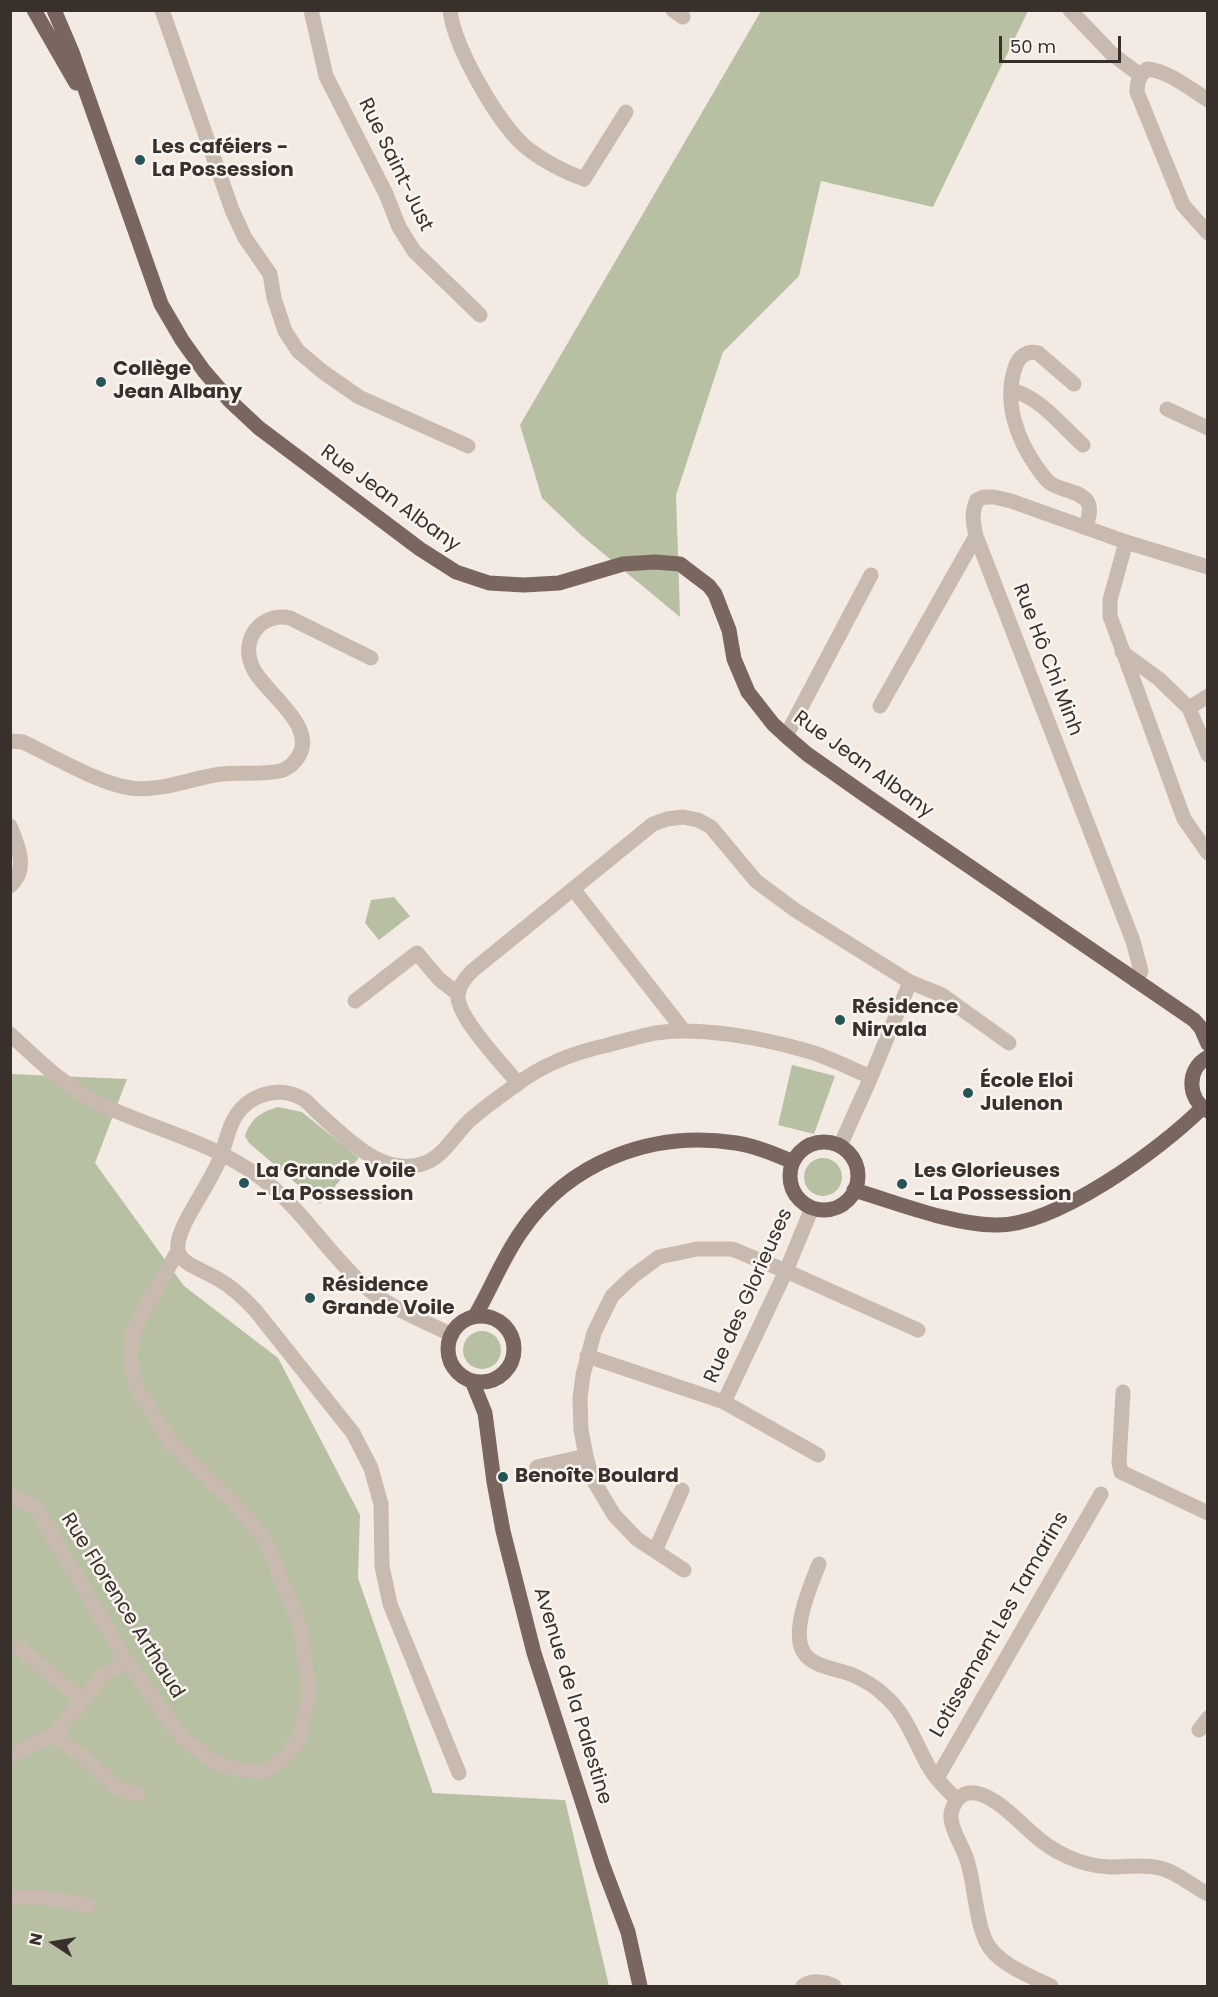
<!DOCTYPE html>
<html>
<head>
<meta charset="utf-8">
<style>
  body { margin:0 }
  #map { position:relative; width:1218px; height:1997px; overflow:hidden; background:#f2eae3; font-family:Poppins,sans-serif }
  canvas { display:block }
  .frame { position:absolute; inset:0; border:12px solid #39302c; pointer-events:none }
  .north { position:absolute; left:24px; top:1913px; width:60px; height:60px; -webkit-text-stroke:4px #f9f4ef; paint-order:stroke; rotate:282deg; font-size:16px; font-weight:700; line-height:24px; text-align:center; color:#39302c }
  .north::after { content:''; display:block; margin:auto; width:21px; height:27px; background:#39302c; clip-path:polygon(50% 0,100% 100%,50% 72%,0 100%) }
  .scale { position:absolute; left:999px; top:36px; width:122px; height:27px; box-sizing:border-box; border:3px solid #39302c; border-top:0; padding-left:8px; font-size:18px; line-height:21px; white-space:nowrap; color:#39302c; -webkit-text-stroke:4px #f9f4ef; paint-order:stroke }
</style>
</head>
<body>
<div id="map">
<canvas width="1218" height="1997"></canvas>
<div class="frame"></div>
<div class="north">N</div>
<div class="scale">50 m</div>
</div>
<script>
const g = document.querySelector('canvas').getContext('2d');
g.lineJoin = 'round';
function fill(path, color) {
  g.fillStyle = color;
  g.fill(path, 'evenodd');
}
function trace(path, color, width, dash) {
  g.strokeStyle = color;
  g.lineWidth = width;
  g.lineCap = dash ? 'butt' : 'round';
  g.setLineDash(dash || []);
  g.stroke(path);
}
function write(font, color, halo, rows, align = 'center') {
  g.font = font + ' Poppins,sans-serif';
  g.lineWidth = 5;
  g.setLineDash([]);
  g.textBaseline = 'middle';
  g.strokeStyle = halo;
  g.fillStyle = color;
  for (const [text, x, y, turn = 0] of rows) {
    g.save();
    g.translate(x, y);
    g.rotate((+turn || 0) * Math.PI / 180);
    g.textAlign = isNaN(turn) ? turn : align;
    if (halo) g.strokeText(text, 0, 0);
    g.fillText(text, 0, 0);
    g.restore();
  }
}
const green = new Path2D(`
  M761 11H1028L933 207 821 181 799 276 723 352 676 495 680 617 581 535 542 498 520 425Z
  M394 897 410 916 379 940 365 923 371 900Z
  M792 1065 835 1076 814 1134 778 1125Z
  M11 1074 127 1079 95 1163 184 1286 278 1358 360 1515 358 1578 433 1793 565 1800 609 1986H11Z
  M278 1107 302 1112 359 1158 320 1204 249 1143 245 1136C251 1118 261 1112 278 1107Z
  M804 1177a19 19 0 1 1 38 0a19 19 0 1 1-38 0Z
  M463 1350a19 19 0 1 1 38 0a19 19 0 1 1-38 0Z`);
const minor = new Path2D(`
  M162 10 232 210 245 238 270 274 274 298 285 331 298 351 323 372 359 397 468 446
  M311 10 326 76 386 194 399 227 414 251 480 315
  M450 10C454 47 499 126 528 149 545 162 565 172 584 179L626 112
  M673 10 683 17
  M1070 10 1112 54 1140 75
  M1208 100C1190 89 1169 71 1147 69 1139 76 1137 82 1137 92L1183 205 1208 233
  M1074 384 1038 353C1027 350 1018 357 1015 368 1003 403 1018 441 1038 469 1042 474 1045 479 1050 483 1061 491 1079 490 1087 501 1092 508 1088 520 1086 528
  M1011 390C1040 397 1061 425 1083 445
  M1167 409 1208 428
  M1126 542 1110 600V616L1184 819 1208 853
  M1122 652 1159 679 1189 708 1208 755
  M880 706 976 536
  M1189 708 1208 696
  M786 736 871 575
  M10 741 23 742C52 756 100 784 131 788 161 792 192 778 221 774 241 772 260 775 280 771 285 770 292 765 295 761 324 728 262 692 252 666 240 638 262 612 290 618L371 658
  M10 826C18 846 29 869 10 886
  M574 890 684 1031
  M1136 981 1141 971 1133 941 976 536C973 522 971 513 977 500L984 497H994L1011 501 1126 542 1208 567
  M355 1001 417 953 439 979 458 994
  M10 1034C38 1060 65 1087 100 1104 153 1129 213 1142 261 1178 303 1209 329 1256 368 1289 392 1309 424 1321 452 1335
  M518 1083C503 1065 456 1016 458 995 459 985 466 977 472 971L653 824 667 819 683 817 698 820 711 827 756 881 795 910 910 982 942 995 1009 1043
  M840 1146 871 1077 910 982
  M587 1356 724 1402 818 1455
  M1123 1392 1119 1463 1121 1472 1208 1513
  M724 1402 786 1271 812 1208
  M537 1467 586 1456
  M10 1495 36 1508 126 1660 183 1739 215 1762 236 1769 263 1772 285 1757 299 1739 309 1694 301 1628 265 1540 234 1503 172 1444 137 1389 130 1360 132 1334 146 1307 178 1251
  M655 1551 682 1490
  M819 1564C811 1585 790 1631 804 1653 813 1667 838 1669 853 1675 864 1680 876 1687 884 1695 907 1714 915 1744 930 1769 937 1781 948 1790 957 1800
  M684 1570 637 1539 614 1515 592 1478 586 1456 581 1430 580 1398 583 1375 594 1333 612 1296 632 1277 659 1257 697 1249H732L786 1271 918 1330
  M19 1648 82 1700
  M1199 1730 1208 1718
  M55 1734 121 1790 138 1794
  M10 1756 55 1734 102 1676 126 1660
  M459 1773 390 1604 382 1566 381 1504 371 1468 353 1433 255 1310C244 1298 232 1287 218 1279 183 1260 165 1261 188 1217 198 1198 216 1172 222 1153 227 1138 230 1121 241 1109 256 1092 283 1087 303 1099 308 1102 313 1108 317 1112 346 1137 382 1179 425 1163 444 1156 455 1134 470 1120 484 1108 500 1096 516 1085 543 1064 576 1052 608 1045 624 1041 640 1036 655 1033 699 1026 761 1038 804 1050 827 1056 849 1068 871 1077
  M937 1778 1101 1494
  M10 1897H39L88 1905
  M803 1986C812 1980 824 1981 834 1986
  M1051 1986C1032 1977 1003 1966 990 1948 976 1930 975 1884 967 1860 963 1847 952 1832 951 1818 950 1808 958 1795 968 1793 989 1789 1017 1820 1032 1833 1052 1852 1081 1866 1110 1867 1126 1867 1144 1864 1160 1868 1177 1872 1192 1886 1208 1894`);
const major = new Path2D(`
  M34 10 76 83
  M54 10 72 52 161 304 182 340 204 371 230 401 259 428 420 549 456 572 489 583 524 585 559 583 623 564 655 562 680 564 709 586 715 594 729 630 734 659 748 692 773 724 786 736 807 754 868 797 1194 1020 1201 1028 1208 1044
  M1208 1057C1186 1069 1187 1099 1208 1111
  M790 1176a34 34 0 1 1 68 0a34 34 0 1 1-68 0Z
  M854 1190C898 1203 950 1224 995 1225 1055 1227 1161 1149 1202 1108
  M475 1316C491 1289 502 1259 521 1232 569 1161 653 1130 736 1143 756 1146 775 1154 793 1162
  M448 1349a33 33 0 1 1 66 0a33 33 0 1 1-66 0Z
  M472 1381 485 1413 494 1482 503 1531 534 1653 603 1866 628 1932 640 1986`);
const markers = [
  [140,160,6,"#265557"],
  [101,382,6,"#265557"],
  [840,1020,6,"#265557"],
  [968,1093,6,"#265557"],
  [244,1183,6,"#265557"],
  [902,1184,6,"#265557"],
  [310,1298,6,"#265557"],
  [503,1477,6,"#265557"]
];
const poiNames = [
  ["Les caféiers -",152,148],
  ["La Possession",152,171],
  ["Collège",113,370],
  ["Jean Albany",113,393],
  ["Résidence",852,1008],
  ["Nirvala",852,1031],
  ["École Eloi",980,1082],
  ["Julenon",980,1105],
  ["La Grande Voile",256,1172],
  ["- La Possession",256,1195],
  ["Les Glorieuses",914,1172],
  ["- La Possession",914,1195],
  ["Résidence",322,1286],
  ["Grande Voile",322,1309],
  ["Benoîte Boulard",515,1477]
];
const streetNames = [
  ["Rue Saint-Just",395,165,64],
  ["Rue Jean Albany",390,499,36],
  ["Rue Hô Chi Minh",1047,660,69],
  ["Rue Jean Albany",863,765,36],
  ["Rue des Glorieuses",749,1296,-66],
  ["Rue Florence Arthaud",122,1606,58],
  ["Lotissement Les Tamarins",1000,1625,-60],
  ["Avenue de la Palestine",572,1696,73]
];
fill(green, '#b7c0a3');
trace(minor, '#c9baaf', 15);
trace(major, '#79675f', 15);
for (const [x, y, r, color] of markers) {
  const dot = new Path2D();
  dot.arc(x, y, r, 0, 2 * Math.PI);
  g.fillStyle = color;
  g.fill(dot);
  trace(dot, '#f9f4ef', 2);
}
write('bold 20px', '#39302c', '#f9f4ef', poiNames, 'left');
write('20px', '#39302c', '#f9f4ef', streetNames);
</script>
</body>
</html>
